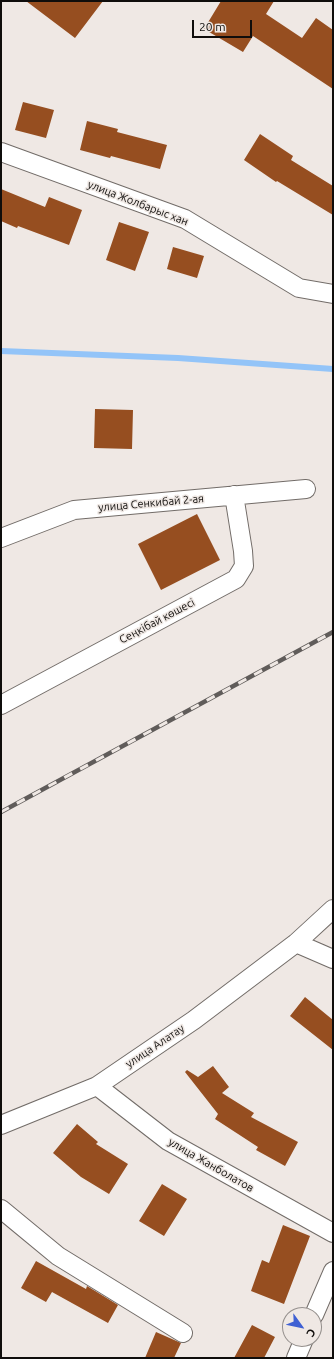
<!DOCTYPE html>
<html>
<head>
<meta charset="utf-8">
<style>
  body { margin:0 }
  #map { position:relative; width:334px; height:1359px; overflow:hidden; background:#efe8e4; font-family:Ubuntu,sans-serif }
  canvas { display:block }
  .frame { position:absolute; inset:0; border:2px solid #0f0d0b; pointer-events:none }
  .north { position:absolute; left:282px; top:1307px; width:40px; height:40px; box-sizing:border-box; background:#efe8e4; border:1px solid #95908d; border-radius:50%; rotate:123deg; font-size:11px; font-weight:700; line-height:16px; text-align:center; color:#0f0d0b }
  .north::after { content:''; display:block; margin:auto; width:14px; height:18px; background:#3f60d3; clip-path:polygon(50% 0,100% 100%,50% 72%,0 100%) }
  .scale { position:absolute; left:192px; top:20px; width:60px; height:18px; box-sizing:border-box; border:2px solid #0f0d0b; border-top:0; padding-left:5px; font-size:12px; line-height:14px; white-space:nowrap; color:#0f0d0b; -webkit-text-stroke:3px #efe8e4; paint-order:stroke }
</style>
</head>
<body>
<div id="map">
<canvas width="334" height="1359"></canvas>
<div class="frame"></div>
<div class="north">С</div>
<div class="scale">20 m</div>
</div>
<script>
const g = document.querySelector('canvas').getContext('2d');
g.lineJoin = 'round';
function trace(path, color, width, dash) {
  g.strokeStyle = color;
  g.lineWidth = width;
  g.lineCap = dash ? 'butt' : 'round';
  g.setLineDash(dash || []);
  g.stroke(path);
}
function fill(path, color) {
  g.fillStyle = color;
  g.fill(path, 'evenodd');
}
function write(font, color, halo, rows, align = 'center') {
  g.font = font + ' Ubuntu,sans-serif';
  g.lineWidth = 3;
  g.setLineDash([]);
  g.textBaseline = 'middle';
  g.strokeStyle = halo;
  g.fillStyle = color;
  for (const [text, x, y, turn = 0] of rows) {
    g.save();
    g.translate(x, y);
    g.rotate((+turn || 0) * Math.PI / 180);
    g.textAlign = isNaN(turn) ? turn : align;
    if (halo) g.strokeText(text, 0, 0);
    g.fillText(text, 0, 0);
    g.restore();
  }
}
const stream = new Path2D(`
  M1 351 178 358 333 369`);
const building = new Path2D(`
  M26 1H103L75 38Z
  M221 1H274L266 14 302 38 316 18 333 30V89L253 36 243 52 204 29Z
  M23 102 54 110 46 138 15 130Z
  M87 121 118 129 117 132 167 145 160 169 111 156 110 158 80 150Z
  M260 134 293 156 291 160 333 186V215L277 181 276 182 244 160Z
  M1 189 45 207 49 197 82 210 69 245 18 226 17 228 1 221Z
  M119 222 149 232 135 271 106 260Z
  M173 247 204 256 197 278 167 269Z
  M95 409 133 410 132 449 94 448Z
  M197 514 220 560 161 590 138 544Z
  M305 997 333 1020V1050L290 1016Z
  M213 1066 229 1087 222 1093 254 1113 251 1117 298 1142 285 1166 256 1150 258 1147 215 1119 218 1114 185 1072 187 1070 198 1077Z
  M77 1124 98 1142 96 1144 128 1164 109 1194 81 1177 53 1153Z
  M162 1184 187 1199 164 1236 139 1221Z
  M283 1225 310 1236 284 1304 251 1291 262 1260 269 1263Z
  M36 1261 86 1289 87 1286 118 1305 108 1323 52 1292 46 1302 21 1288Z
  M252 1325 275 1337 264 1358H234Z
  M156 1332 181 1343 174 1358H145Z`);
const street = new Path2D(`
  M1 152 185 219 299 288 333 294
  M1 538 74 510 306 489
  M1 705 236 579 244 566 243 551 234 495
  M296 943 333 959
  M97 1086 168 1141 333 1233
  M1 1125 97 1086 194 1020 296 943 333 909
  M1 1209 58 1256 183 1333
  M314 1315 333 1271
  M296 1358 304 1339`);
const rail = new Path2D(`
  M1 812 333 632`);
const streetNames = [
  ["улица Жолбарыс хан",138,203,21],
  ["улица Сенкибай 2-ая",151,503,-5],
  ["Сеңкібай көшесі",157,621,-28],
  ["улица Алатау",155,1046,-34],
  ["улица Жанболатов",211,1165,30]
];
trace(stream, '#93c4f8', 6);
fill(building, '#964e20');
trace(street, '#726c68', 20);
trace(street, '#fff', 18);
trace(rail, '#605c5a', 4.5);
trace(rail, '#efe8e4', 3, [9]);
write('11px', '#0f0d0b', '#efe8e4', streetNames);
</script>
</body>
</html>
